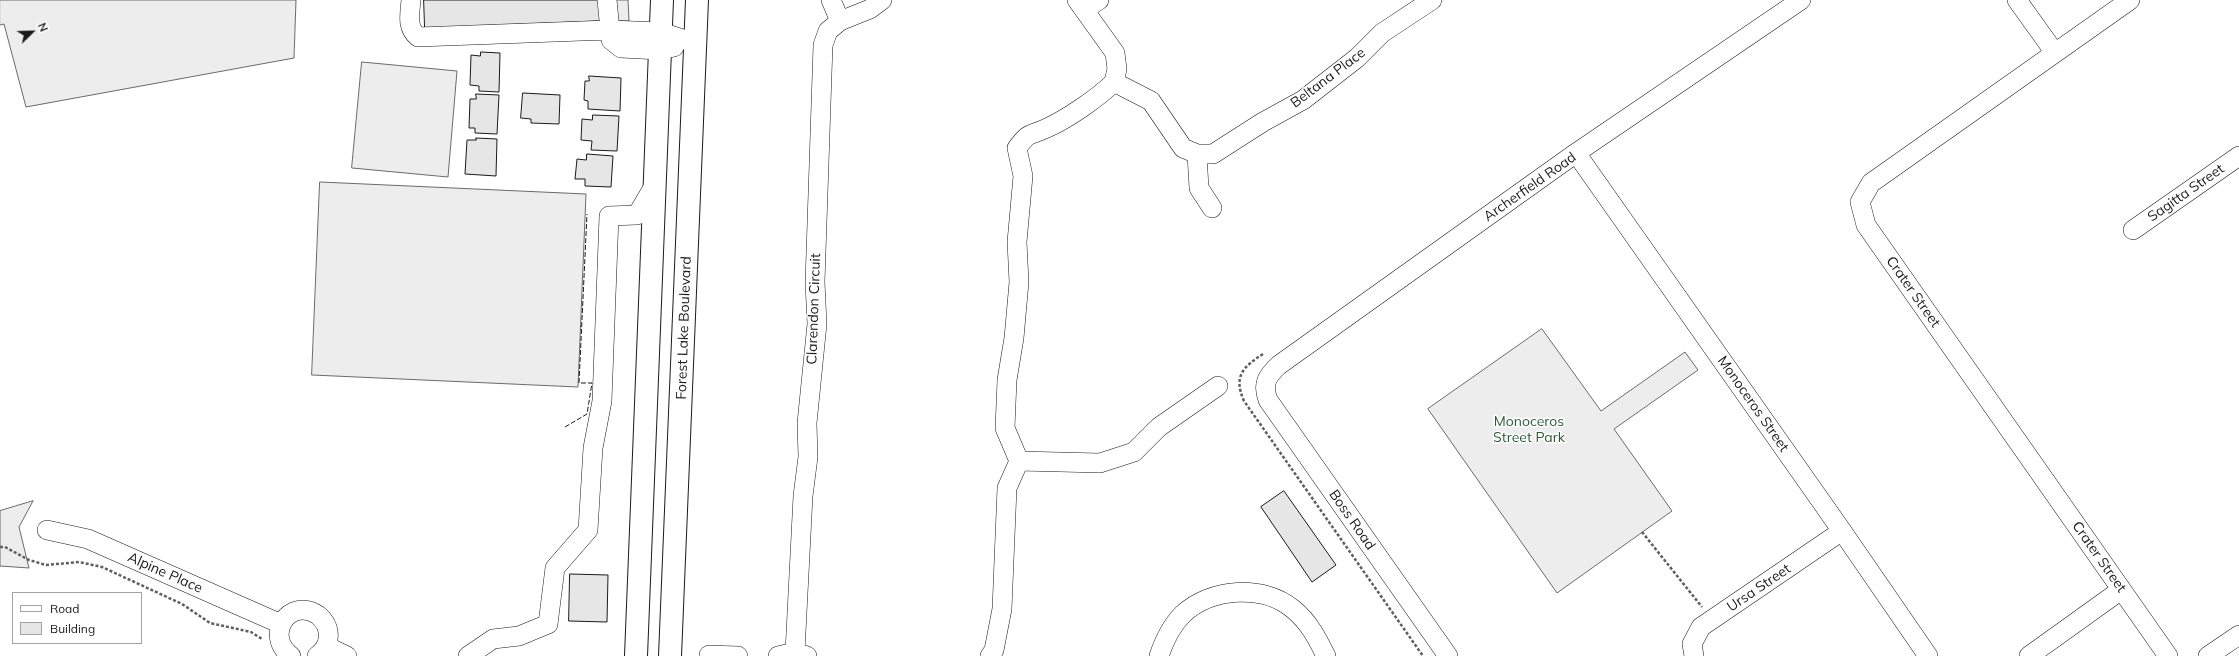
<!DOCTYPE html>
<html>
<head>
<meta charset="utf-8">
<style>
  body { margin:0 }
  #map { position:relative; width:2239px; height:656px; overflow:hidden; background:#fff; font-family:Mulish,sans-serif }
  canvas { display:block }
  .legend { position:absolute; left:12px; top:592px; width:130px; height:52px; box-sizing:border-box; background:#fff; border:1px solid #a3a3a3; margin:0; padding:5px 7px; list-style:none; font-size:12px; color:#1a1a1a }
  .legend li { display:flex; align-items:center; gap:8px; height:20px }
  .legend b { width:20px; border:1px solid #a3a3a3 }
  .north { position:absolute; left:12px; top:12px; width:40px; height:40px; -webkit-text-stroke:3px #fff; paint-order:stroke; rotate:67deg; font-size:11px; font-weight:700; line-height:16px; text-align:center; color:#1a1a1a }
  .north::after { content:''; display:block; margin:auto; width:14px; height:18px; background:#1a1a1a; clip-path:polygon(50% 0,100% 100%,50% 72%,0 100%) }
</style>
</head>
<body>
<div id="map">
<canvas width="2239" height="656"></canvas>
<ul class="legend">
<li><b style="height:5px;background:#fff"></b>Road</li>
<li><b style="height:11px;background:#e6e6e6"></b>Building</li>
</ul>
<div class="north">N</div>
</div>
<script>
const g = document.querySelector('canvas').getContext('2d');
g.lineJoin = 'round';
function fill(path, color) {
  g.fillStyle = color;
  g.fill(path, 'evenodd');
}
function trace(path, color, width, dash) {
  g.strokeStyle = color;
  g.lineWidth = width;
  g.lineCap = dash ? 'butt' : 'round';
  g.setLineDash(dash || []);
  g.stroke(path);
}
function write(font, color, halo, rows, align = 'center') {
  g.font = font + ' Mulish,sans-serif';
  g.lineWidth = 3;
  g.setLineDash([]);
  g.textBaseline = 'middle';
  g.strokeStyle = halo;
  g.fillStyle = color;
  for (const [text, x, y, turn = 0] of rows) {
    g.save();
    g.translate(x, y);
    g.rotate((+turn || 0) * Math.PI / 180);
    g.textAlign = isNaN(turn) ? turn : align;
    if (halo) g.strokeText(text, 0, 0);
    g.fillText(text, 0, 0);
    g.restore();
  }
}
const built = new Path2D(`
  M0 0H296L294 58 26 107 4 24 0 25Z
  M599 0H628L629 21H600Z
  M362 62 457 71 448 177 352 168Z
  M320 182 586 194 578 387 312 375Z
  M1542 329 1601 411 1685 352 1698 370 1614 429 1672 511 1557 593 1428 409Z
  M33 501 19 527 29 568 0 566V511Z`);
const building = new Path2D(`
  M424 0H599L600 21 425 28Z
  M481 52 500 53 499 92 479 91V86L470 85 471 55 480 56Z
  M589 76 621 78 620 111 588 109V101L584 100 585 81H589Z
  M523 93 560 95 559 124 531 123V119L521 118Z
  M476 94 499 95 497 134 475 133V128H469L470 99H476Z
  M593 115 619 116 617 151 591 150 592 141 581 140 582 119 592 120Z
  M476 138 497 139 496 176 465 174 467 140H476Z
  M587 154 613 156 611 187 585 186V179H575L577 159 586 160Z
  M1284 491 1336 565 1312 582 1261 507Z
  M570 574 608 575 607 622 569 621Z`);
const path = new Path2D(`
  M1263 354C1243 367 1233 376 1244 401L1423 656
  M1642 532 1702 607
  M0 547H5L29 560 46 565 79 562 102 567 182 604 210 623 251 632 262 639`);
const minor = new Path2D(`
  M411 0C410 14 406 27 418 37L609 30 661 32 695 43
  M607 0 611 40 621 48 660 50 674 47
  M831 0 840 21
  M1077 0 1115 53 1117 69 1114 82
  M2017 0 2055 53
  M2130 0 1871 183 1860 202 1866 225 2168 656
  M1084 10 1099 0
  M1114 82 1151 101 1183 148 1197 154H1213L1263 122 1303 100 1357 58 1382 33 1432 0
  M1576 153 1842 531 1928 656
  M1197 154 1199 188 1212 208
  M2133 230 2239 156
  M1019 461 1100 463 1134 452 1159 427 1218 386
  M47 530 88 539 281 624
  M326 646 347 656
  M795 652 803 496 808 457 807 423 817 324 815 282 823 45 828 31 840 21 870 9 882 0
  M709 655 738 656
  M291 656C263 635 290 596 318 615 332 627 332 645 317 656
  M468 656 493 639 519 636 548 624 555 568 588 530 593 448 602 401 609 216 637 215 654 186
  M778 656 795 652 807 656
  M990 656 994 650 1002 609 1007 488 1019 461 1005 428 1007 380 1014 338 1019 282 1017 242 1023 176 1017 148C1031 130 1028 137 1047 128 1067 119 1098 98 1114 82
  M1159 656C1164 641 1171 626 1183 614 1211 588 1263 584 1293 609 1309 622 1317 638 1326 656
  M1448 656 1268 400C1262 384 1267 376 1279 365L1576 153 1801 0
  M1694 656 1692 644 1701 627 1842 531
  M2029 656 2121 590
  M2208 656 2239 635`);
const major = new Path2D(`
  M636 656 662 0
  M670 656 697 0`);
const fence = new Path2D(`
  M565 427 587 414 592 383H579L587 214`);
const streetNames = [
  ["Beltana Place",1328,78,-37],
  ["Archerfield Road",1530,187,-35],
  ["Sagitta Street",2186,193,-35],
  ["Crater Street",1913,292,55],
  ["Clarendon Circuit",814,309,-88],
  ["Forest Lake Boulevard",684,328,-88],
  ["Monoceros Street",1753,404,55],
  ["Boss Road",1352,520,55],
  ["Crater Street",2099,557,55],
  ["Alpine Place",165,573,24],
  ["Ursa Street",1759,588,-34]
];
const parkNames = [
  ["Monoceros",1529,422],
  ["Street Park",1529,438]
];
fill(built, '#ededed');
trace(built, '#6a6a6a', 1);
fill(building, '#e6e6e6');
trace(building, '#1a1a1a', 1);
trace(minor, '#1a1a1a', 20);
trace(major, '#1a1a1a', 24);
trace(path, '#5f5f5f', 2.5, [3, 2]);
trace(minor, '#fff', 19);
trace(major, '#fff', 22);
trace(fence, '#1a1a1a', 1, [5, 2]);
write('14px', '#1a1a1a', '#fff', streetNames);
write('14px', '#2b5a34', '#fff', parkNames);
</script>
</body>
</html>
